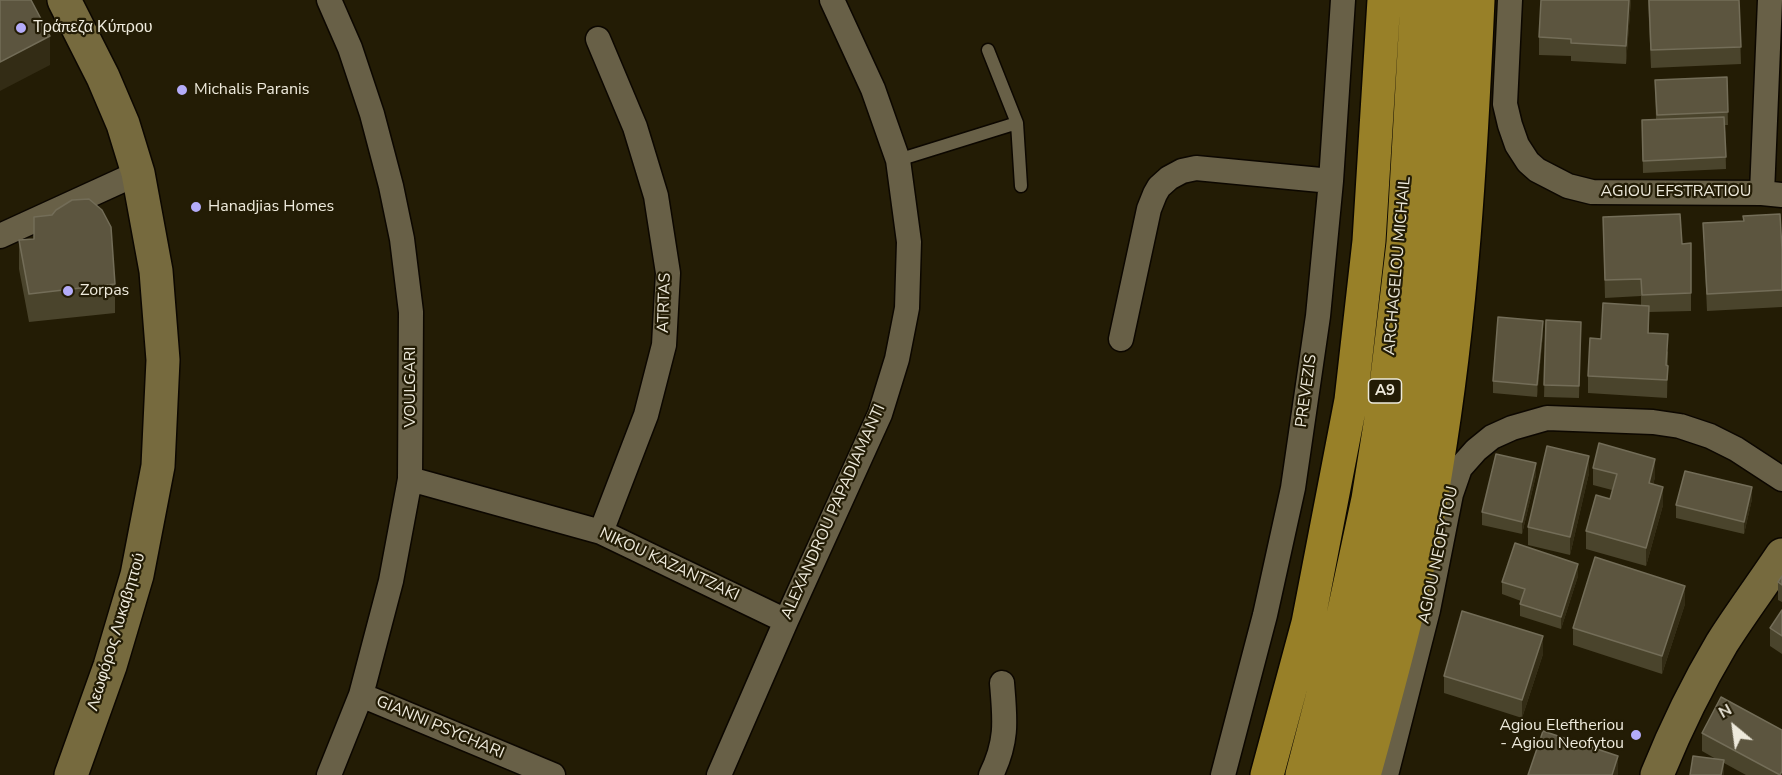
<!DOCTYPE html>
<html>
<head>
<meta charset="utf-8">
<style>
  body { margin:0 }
  #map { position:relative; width:1782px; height:775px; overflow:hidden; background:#231c05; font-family:"Nunito Sans",sans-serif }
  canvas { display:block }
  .north { position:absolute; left:1704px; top:697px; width:60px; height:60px; -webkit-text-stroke:4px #231c05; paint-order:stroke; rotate:331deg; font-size:16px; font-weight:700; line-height:24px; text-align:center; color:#eeeadc }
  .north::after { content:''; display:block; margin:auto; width:21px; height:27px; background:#eeeadc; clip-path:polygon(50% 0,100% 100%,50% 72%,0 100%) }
</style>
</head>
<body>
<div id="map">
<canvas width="1782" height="775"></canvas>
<div class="north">N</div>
</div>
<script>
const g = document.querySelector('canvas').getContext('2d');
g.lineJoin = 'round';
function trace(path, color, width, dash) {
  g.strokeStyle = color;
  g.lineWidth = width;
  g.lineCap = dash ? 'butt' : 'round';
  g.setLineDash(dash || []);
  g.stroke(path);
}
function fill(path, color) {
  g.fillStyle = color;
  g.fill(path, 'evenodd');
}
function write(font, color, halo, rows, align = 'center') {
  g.font = font + ' "Nunito Sans",sans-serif';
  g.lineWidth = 4.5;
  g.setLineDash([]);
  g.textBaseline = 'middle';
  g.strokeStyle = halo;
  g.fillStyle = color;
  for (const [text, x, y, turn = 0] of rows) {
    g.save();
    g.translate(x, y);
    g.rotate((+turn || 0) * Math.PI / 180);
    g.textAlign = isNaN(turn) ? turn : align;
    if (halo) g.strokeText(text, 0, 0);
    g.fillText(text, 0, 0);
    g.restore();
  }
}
const lane = new Path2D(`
  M988 50 1017 123 1021 186
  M898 160 1017 123`);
const street = new Path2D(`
  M1510 0 1505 104 1510 125 1517 145 1528 162 1537 170 1568 186 1592 192 1762 193 1782 195
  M598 39 635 127 656 196 668 273 664 345 646 415 601 532
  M1762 193 1770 0
  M0 236 138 173
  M1121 339 1149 209 1155 194 1159 187 1169 178 1182 171 1196 168 1331 181
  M410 479 601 532 786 621
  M361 695 553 775
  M329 775 361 695 391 581 410 479 411 312 402 239 391 186 372 114 350 48 329 0
  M719 775 786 621 880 414 897 359 907 308 909 242 898 160 873 89 832 0
  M991 775C1008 741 1005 719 1002 683
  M1223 775 1265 615 1293 488 1318 316 1331 181 1343 0
  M1386 775 1428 610 1451 494 1460 468 1476 450 1492 437 1512 428 1547 418 1653 422 1680 426 1710 436 1736 449 1782 479`);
const secondary = new Path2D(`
  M64 0 103 77 123 124 138 173 156 271 163 360 158 466 137 575 110 666 71 775
  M1657 775C1675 730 1697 685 1722 643 1741 613 1762 585 1782 555`);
const highway = new Path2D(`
  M1267 775 1308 623 1351 400 1369 241 1384 0
  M1302 775 1341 625 1368 499 1385 394 1403 243 1417 0
  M1334 775 1372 632 1401 493 1415 404 1434 233 1448 0
  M1364 775C1392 674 1420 573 1436 470 1462 315 1471 157 1478 0`);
const wall = new Path2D(`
  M1631 0 1626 64 1571 61V56L1539 55V37Z
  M1648 0H1739L1741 64 1651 68Z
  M1727 77 1728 125H1725L1726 169 1643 173 1642 120H1656L1655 80Z
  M34 217 115 284V313L29 322 19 269V240L34 239Z
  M1603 217 1682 244 1691 243V311L1649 312V333L1668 352 1667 398 1588 393V376L1601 339 1641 305V296L1605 298Z
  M1703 223 1782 250V307L1707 311Z
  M1546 320 1581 322 1579 398 1544 397Z
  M1543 333 1537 397 1493 393V381Z
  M1593 468 1655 477 1653 485 1663 505 1646 566 1586 549V531L1610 499 1612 490 1593 485Z
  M1589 473 1570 555 1528 545V527Z
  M1536 475 1522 534 1482 525V512Z
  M1752 499 1744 534 1676 518V505Z
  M1578 576 1561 629 1520 616V604L1521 601 1502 594V582Z
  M1782 576V602L1778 600V582Z
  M1685 604 1662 674 1573 645V628Z
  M1782 610V654L1770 646V628Z
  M1543 654 1522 718 1444 693V676Z
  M1702 733 1782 775H1746L1724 763V775L1716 759 1702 751Z`);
const shadedWall = new Path2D(`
  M1629 0H1631L1626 64V46Z
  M50 36V65L0 91V62Z
  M1543 321V333L1537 397V385Z
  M1589 456V473L1570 555V537Z
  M1655 459V477L1649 501V483Z
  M1536 463V475L1522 534V522Z
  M1663 487V505L1646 566V548Z
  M1752 487V499L1744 534V522Z
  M1578 564V576L1561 629V617Z
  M1685 586V604L1662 674V656Z
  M1543 636V654L1522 718V700Z
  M1618 756V775H1612Z
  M1724 760V775H1721Z`);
const building = new Path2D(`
  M0 0H31L50 36 0 62Z
  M1541 0H1629L1626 46 1571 43V39L1539 37Z
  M1649 0H1739L1741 47 1651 50Z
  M1727 77 1728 112 1657 115 1655 80Z
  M1724 117 1726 157 1643 161 1642 120Z
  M89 199 102 210 111 227 115 284 29 294 19 240 34 239V217L52 215 56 210 72 200Z
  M1680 214 1682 244 1691 243V293L1642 295 1641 279 1605 280 1603 217Z
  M1780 214 1782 250V290L1707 294 1703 223 1744 221 1743 216Z
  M1603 303 1649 306 1648 333 1668 334 1666 365 1668 366 1667 380 1588 376 1590 338 1601 339Z
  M1498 317 1543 321 1537 385 1493 381Z
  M1546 320 1581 322 1579 386 1544 385Z
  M1599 443 1655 459 1649 483 1663 487 1646 548 1586 531 1596 495 1610 499 1617 474 1593 468Z
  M1547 446 1589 456 1570 537 1528 527Z
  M1496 454 1536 463 1522 522 1482 512Z
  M1685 471 1752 487 1744 522 1676 505Z
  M1515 543 1578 564 1561 617 1520 604 1525 589 1502 582Z
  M1595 557 1685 586 1662 656 1573 628Z
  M1782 576V585L1778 582Z
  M1782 610V636L1770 628Z
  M1462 611 1543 636 1522 700 1444 676Z
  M1721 697 1782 730V771L1780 775 1702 733Z
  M1543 731 1618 756 1612 775H1528Z
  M1693 756 1724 760 1721 775H1690Z`);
const markers = [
  [21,28,6,"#b4acf9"],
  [182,90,6,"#b4acf9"],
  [196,207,6,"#b4acf9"],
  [68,291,6,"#b4acf9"],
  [1636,735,6,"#b4acf9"]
];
const shields = [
  [1385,391,33]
];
const shieldNames = [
  ["A9",1385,391]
];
const poiNames = [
  ["Τράπεζα Κύπρου",33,28],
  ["Michalis Paranis",194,90],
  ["Hanadjias Homes",208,207],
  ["Zorpas",80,291],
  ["Agiou Eleftheriou",1624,726,"right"],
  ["- Agiou Neofytou",1624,744,"right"]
];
const streetNames = [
  ["AGIOU EFSTRATIOU",1676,192],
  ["ARCHAGELOU MICHAIL",1398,266,-85],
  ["ATRTAS",665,303,-88],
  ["VOULGARI",411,387,-90],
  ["PREVEZIS",1307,391,-82],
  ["ALEXANDROU PAPADIAMANTI",834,512,-66],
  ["AGIOU NEOFYTOU",1439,555,-78],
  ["NIKOU KAZANTZAKI",669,565,25],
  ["Λεωφόρος Λυκαβηττού",117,632,-73],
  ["GIANNI PSYCHARI",440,728,23]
];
trace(lane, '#0c0700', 15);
trace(street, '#0c0700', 27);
trace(secondary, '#0c0700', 36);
trace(highway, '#0c0700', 36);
trace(lane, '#686047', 12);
trace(street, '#686047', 24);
trace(secondary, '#766a3e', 33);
trace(highway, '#988028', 33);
fill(wall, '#4a442c');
fill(shadedWall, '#332c15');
fill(building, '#5c553f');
trace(building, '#736d58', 1.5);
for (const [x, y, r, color] of markers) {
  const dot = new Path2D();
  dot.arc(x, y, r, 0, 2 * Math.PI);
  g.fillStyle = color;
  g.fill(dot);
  trace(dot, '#231c05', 2);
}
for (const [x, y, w] of shields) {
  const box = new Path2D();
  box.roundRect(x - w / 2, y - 12, w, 24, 4.5);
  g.fillStyle = '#231c05';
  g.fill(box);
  trace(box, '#eeeadc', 1.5);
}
write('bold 15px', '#eeeadc', null, shieldNames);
write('16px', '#eeeadc', '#231c05', poiNames, 'left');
write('16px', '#eeeadc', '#231c05', streetNames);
</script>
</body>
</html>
